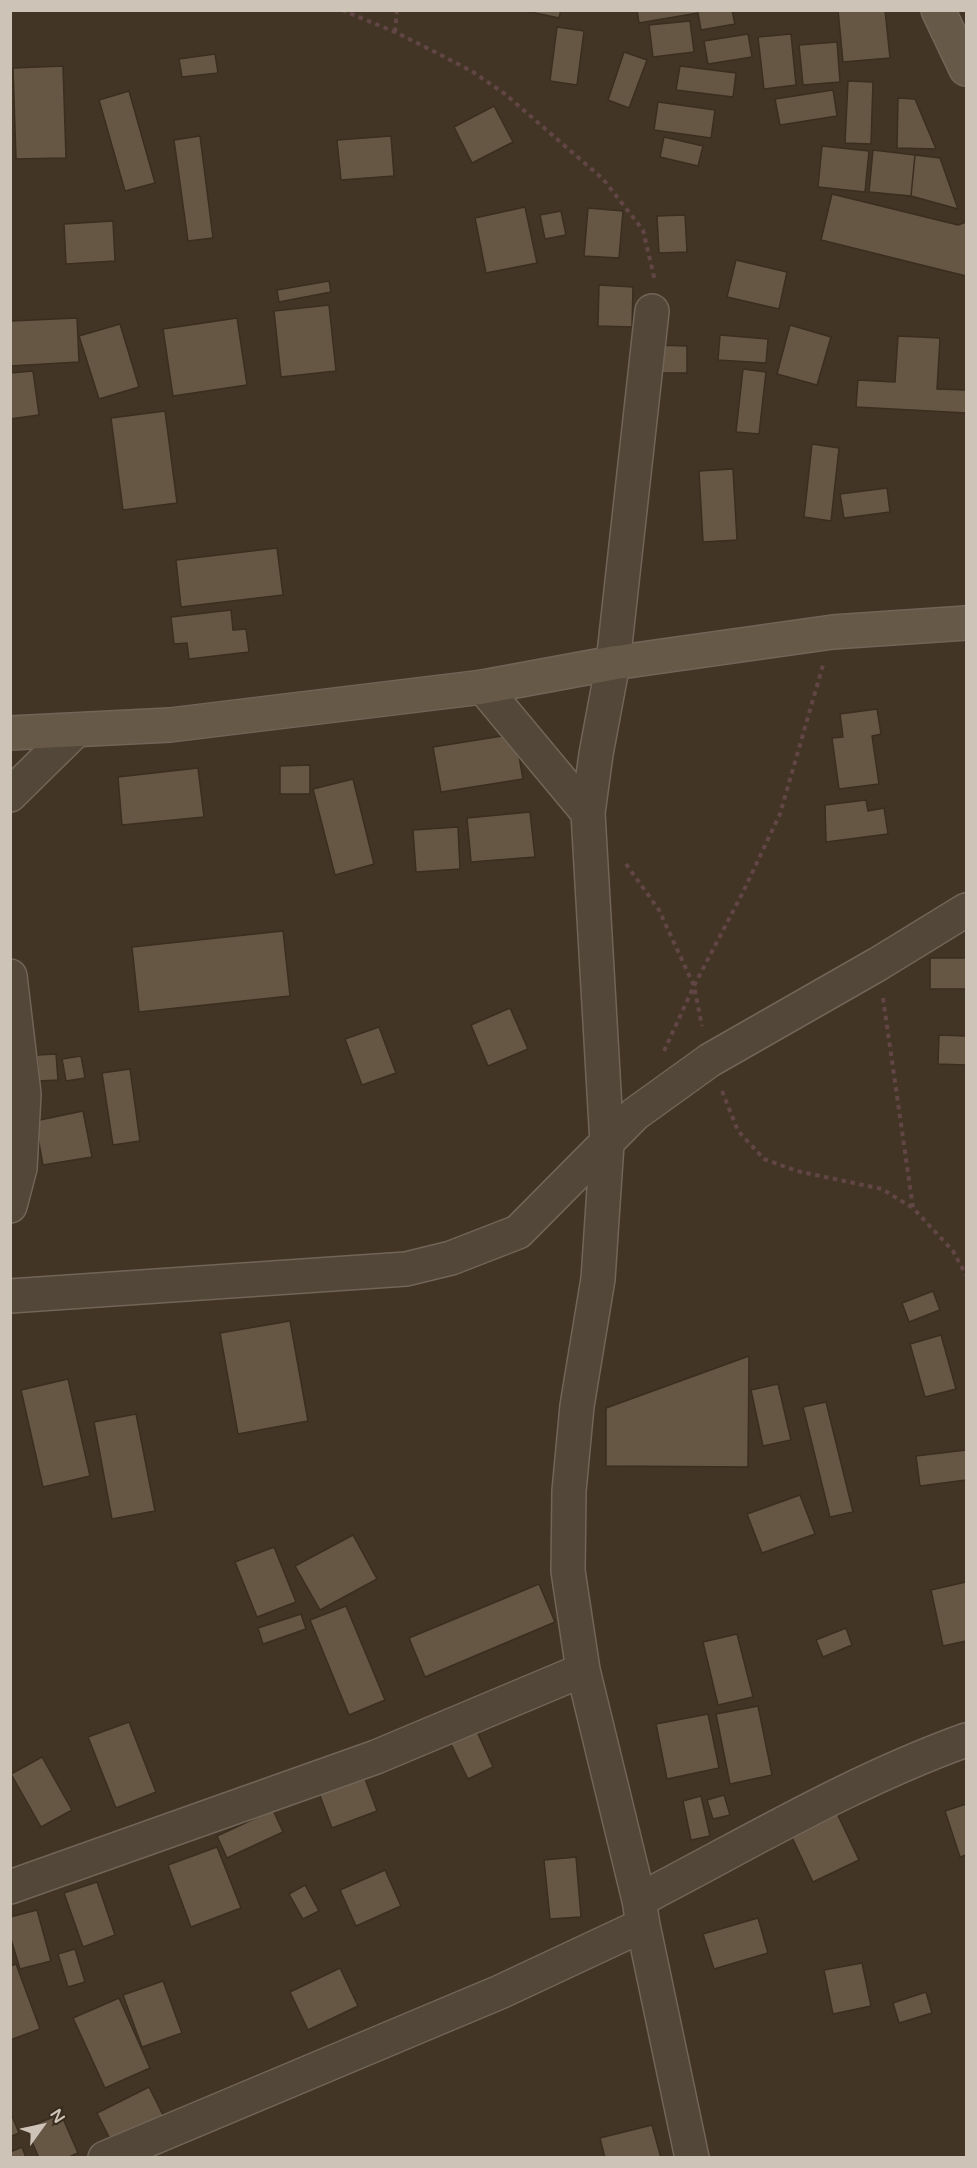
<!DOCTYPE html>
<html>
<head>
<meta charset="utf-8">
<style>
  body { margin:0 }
  #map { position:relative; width:977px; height:2168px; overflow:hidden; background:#433525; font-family:"Varela Round",sans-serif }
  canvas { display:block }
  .frame { position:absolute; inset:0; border:12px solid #cdc3b7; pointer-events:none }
  .north { position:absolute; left:12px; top:2096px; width:60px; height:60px; -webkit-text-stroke:4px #382c1e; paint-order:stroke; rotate:57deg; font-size:16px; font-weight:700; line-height:24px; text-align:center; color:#cdc3b7 }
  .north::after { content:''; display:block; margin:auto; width:21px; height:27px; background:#cdc3b7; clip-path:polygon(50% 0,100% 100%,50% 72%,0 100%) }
</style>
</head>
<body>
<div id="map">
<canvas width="977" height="2168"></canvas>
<div class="frame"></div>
<div class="north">N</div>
</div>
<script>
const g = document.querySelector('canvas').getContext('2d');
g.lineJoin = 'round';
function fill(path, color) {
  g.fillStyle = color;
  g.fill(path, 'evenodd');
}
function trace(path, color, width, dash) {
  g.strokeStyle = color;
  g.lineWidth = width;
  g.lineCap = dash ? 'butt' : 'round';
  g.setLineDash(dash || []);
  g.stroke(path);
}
const building = new Path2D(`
  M521 10H561L559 18Z
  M637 10H732L735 24 701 30 698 13 639 23Z
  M838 10H885L890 58 843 62Z
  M690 21 694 52 653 57 649 25Z
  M557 27 584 31 577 85 550 81Z
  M748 34 752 57 708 64 704 41Z
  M791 34 796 85 764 89 758 37Z
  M837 42 840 82 803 85 799 45Z
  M624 52 647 60 629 108 608 100Z
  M215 54 218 73 182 77 179 59Z
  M63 66 66 158 16 159 13 68Z
  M680 66 736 73 733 97 676 90Z
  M848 81 873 82 871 144 845 143Z
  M833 90 837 116 780 125 775 99Z
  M129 91 155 183 125 191 99 100Z
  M898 98 915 99 936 149 897 148Z
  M658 102 715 110 711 138 654 130Z
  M494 106 513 142 472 163 454 127Z
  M200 136 213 238 188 241 174 140Z
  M391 136 394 176 341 180 337 140Z
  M664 137 703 146 698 166 660 157Z
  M822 146 869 151 865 192 818 187Z
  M873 150 915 155 911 196 869 192Z
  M915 155 940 158 958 209 911 196Z
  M832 194 958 225 966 222V276L821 240Z
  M525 207 537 263 486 273 475 218Z
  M588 208 623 211 619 258 584 256Z
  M561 211 566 235 545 239 540 215Z
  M685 215 687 252 659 253 657 216Z
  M113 221 115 261 66 264 64 224Z
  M736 260 787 272 779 309 727 297Z
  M329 281 331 292 279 302 277 290Z
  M599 285 633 287 632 327 598 326Z
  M329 305 336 371 281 377 274 311Z
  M77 318 79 362 10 366V321Z
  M237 318 247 385 173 396 163 329Z
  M120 324 139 387 99 399 79 336Z
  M790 325 831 337 817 385 777 374Z
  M720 335 768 339 766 363 718 360Z
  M898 336 940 338 937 389 966 390V413L856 407 858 380 895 382Z
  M654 345 687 346V373H654Z
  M743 369 766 372 759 434 736 432Z
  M33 371 39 415 10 419V373Z
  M165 411 177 503 123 510 111 418Z
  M812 444 839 448 831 521 804 517Z
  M733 469 737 540 703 542 699 471Z
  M887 488 890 512 844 518 840 494Z
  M277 548 283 595 181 607 176 560Z
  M231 610 233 630 246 629 249 652 189 659 187 643 174 644 171 617Z
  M877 709 881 734 872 736 879 784 839 789 832 738 843 737 840 714Z
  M515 734 523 779 441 792 433 747Z
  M310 765V794H280V766Z
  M198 768 204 817 122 825 118 777Z
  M353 779 374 864 335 875 313 789Z
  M866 800 868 811 884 808 888 834 826 842 825 805Z
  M530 812 535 857 471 862 467 818Z
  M458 827 460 869 416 872 413 830Z
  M283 931 290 996 139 1012 132 947Z
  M930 958H966V989H930Z
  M510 1008 528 1049 488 1066 471 1025Z
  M379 1027 396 1073 362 1085 345 1039Z
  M939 1035 966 1036V1065L938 1064Z
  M56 1054 58 1080 39 1081 37 1055Z
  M81 1056 85 1078 66 1081 62 1059Z
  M130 1069 140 1141 113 1145 102 1073Z
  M83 1111 92 1157 43 1165 35 1121Z
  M933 1291 940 1310 909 1322 902 1303Z
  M290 1321 308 1421 238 1434 220 1333Z
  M941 1335 956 1389 925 1397 910 1344Z
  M749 1356 748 1467 606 1466V1408Z
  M68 1379 90 1476 43 1487 21 1390Z
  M778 1384 791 1440 763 1446 751 1390Z
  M826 1402 853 1512 830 1517 803 1407Z
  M136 1414 155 1511 112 1519 94 1422Z
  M966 1450V1480L920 1486 916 1456Z
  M800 1495 815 1534 762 1553 747 1514Z
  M353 1535 377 1579 320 1610 295 1566Z
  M274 1547 296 1602 257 1617 235 1562Z
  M966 1582V1641L943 1646 931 1590Z
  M539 1584 555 1622 425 1677 409 1638Z
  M346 1606 385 1700 349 1715 310 1620Z
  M301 1614 306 1629 263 1644 258 1628Z
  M846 1628 852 1645 823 1657 816 1640Z
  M737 1634 753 1697 718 1705 703 1642Z
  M758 1706 772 1775 730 1784 716 1714Z
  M708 1714 719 1768 667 1779 656 1724Z
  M129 1722 156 1792 116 1808 88 1737Z
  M474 1725 493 1767 468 1779 448 1738Z
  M42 1757 72 1810 41 1827 11 1774Z
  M364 1776 377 1811 332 1828 319 1793Z
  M724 1795 730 1815 713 1819 707 1800Z
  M701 1796 710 1836 691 1840 683 1801Z
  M966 1804V1855L960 1857 945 1811Z
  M835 1809 859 1860 813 1882 789 1831Z
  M273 1810 283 1832 227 1858 217 1836Z
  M217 1847 241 1908 191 1927 168 1865Z
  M576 1857 581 1917 550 1919 544 1860Z
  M385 1870 401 1906 356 1926 340 1890Z
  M97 1882 115 1935 83 1947 64 1893Z
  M305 1885 319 1911 303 1919 289 1894Z
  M37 1910 51 1961 20 1969 10 1936V1917Z
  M758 1918 768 1953 714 1969 703 1934Z
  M75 1949 85 1982 68 1987 58 1954Z
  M862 1963 871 2006 833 2014 824 1970Z
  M16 1964 40 2029 10 2040V1966Z
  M340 1968 358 2006 308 2030 290 1992Z
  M163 1981 182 2033 142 2047 123 1995Z
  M926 1992 932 2013 899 2023 893 2003Z
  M119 1998 150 2068 105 2088 73 2018Z
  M149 2087 164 2117 112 2143 97 2113Z
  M10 2111 19 2133 10 2137Z
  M61 2114 78 2153 67 2158H39L26 2128Z
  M652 2125 661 2158H605L600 2138Z
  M22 2147 26 2158H10V2152Z`);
const path = new Path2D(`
  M342 10 395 32 435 52 473 72 505 94 603 179 643 230 655 281
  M395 32 397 10
  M626 864 659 910 694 986 702 1026
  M883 998 913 1208 953 1251 966 1275
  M664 1051 694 986 743 892 780 814 823 665
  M722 1091 738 1131 764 1159 797 1171 882 1189 913 1208`);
const street = new Path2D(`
  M652 311 613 663 596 754 588 813 607 1144 598 1279 577 1406 569 1491 568 1571 583 1670 639 1900 643 1925 692 2158
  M483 687 588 813
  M10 795 76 730
  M10 976 24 1094 20 1168 10 1206
  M10 1296 406 1269 451 1258 518 1232 635 1114 710 1060 878 964 966 910
  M10 1887 376 1757 583 1670
  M639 1900C747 1844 852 1781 966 1740
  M105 2158 500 1992 643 1925`);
const secondary = new Path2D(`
  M938 10 966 69
  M10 733 170 725 483 687 613 663 833 632 966 623`);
fill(building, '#665644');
trace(building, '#3a2e20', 1.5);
trace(street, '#706558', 36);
trace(secondary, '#706558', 36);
trace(path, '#614645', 4, [4.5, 4.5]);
trace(street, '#534739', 33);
trace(secondary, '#665947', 33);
</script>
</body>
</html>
